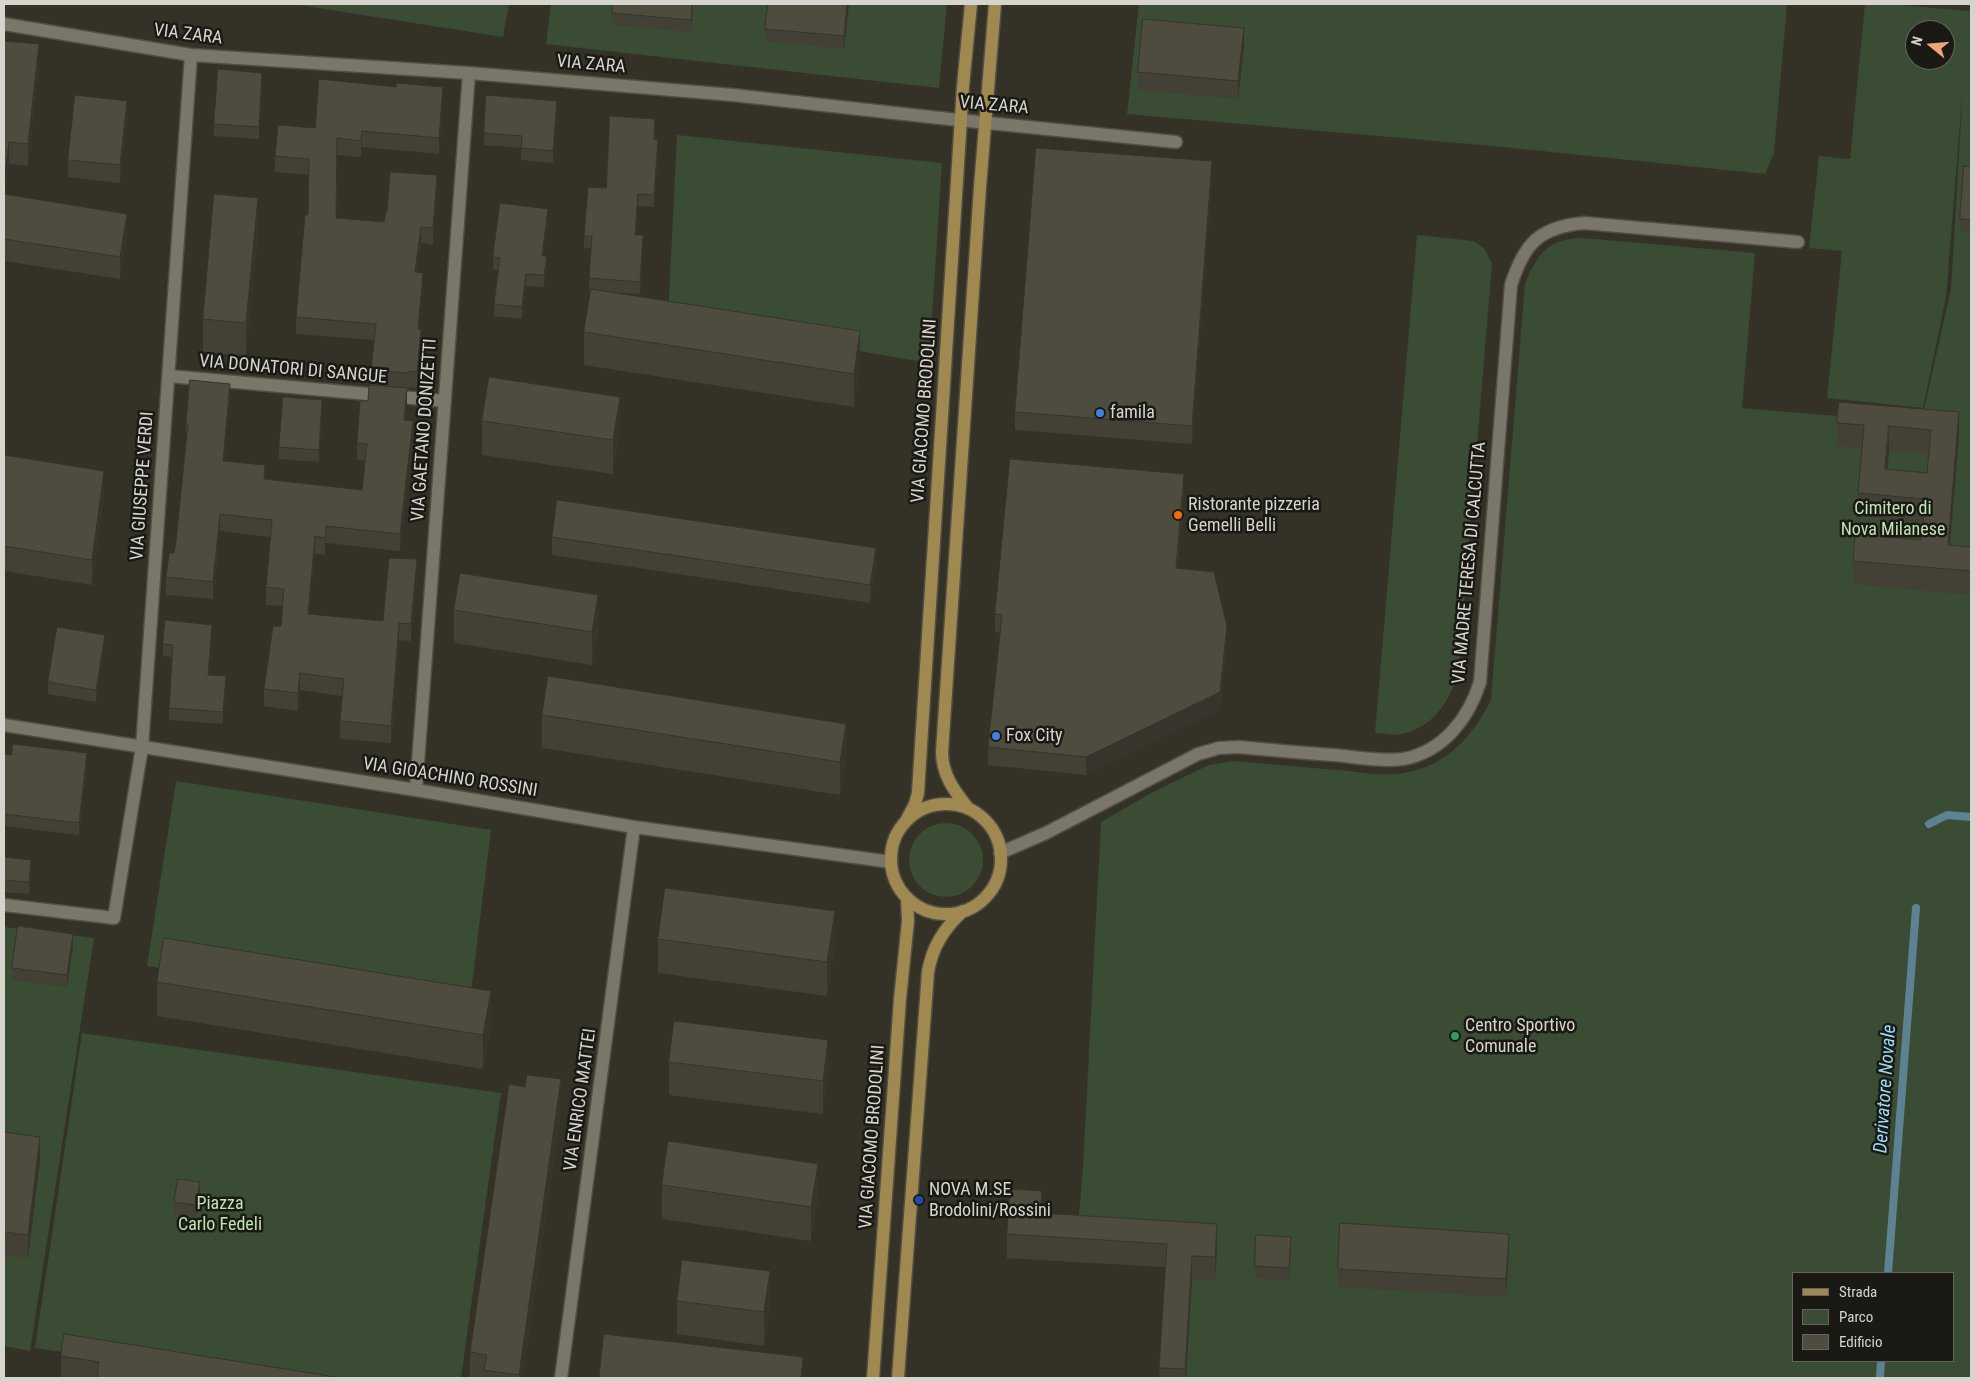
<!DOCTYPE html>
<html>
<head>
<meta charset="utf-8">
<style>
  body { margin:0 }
  #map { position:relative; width:1975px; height:1382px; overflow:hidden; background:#343226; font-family:"Roboto Condensed",sans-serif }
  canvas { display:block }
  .frame { position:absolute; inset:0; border:5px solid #d6d4cd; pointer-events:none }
  .legend { position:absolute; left:1792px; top:1272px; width:162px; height:90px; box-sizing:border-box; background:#1b1914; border:1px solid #66645e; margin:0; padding:6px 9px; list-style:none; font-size:15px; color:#d6d4cd }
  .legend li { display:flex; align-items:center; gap:10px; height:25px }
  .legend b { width:25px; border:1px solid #66645e }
  .north { position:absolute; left:1905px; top:20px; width:50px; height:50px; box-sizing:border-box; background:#1b1914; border:1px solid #66645e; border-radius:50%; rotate:287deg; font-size:14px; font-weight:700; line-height:20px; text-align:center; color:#d6d4cd }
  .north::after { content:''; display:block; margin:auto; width:18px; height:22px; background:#f0a279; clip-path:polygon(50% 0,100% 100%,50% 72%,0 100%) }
</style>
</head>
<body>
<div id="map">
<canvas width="1975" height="1382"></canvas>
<div class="frame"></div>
<ul class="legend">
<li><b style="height:6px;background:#9f8951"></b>Strada</li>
<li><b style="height:14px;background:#3a4c33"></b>Parco</li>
<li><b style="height:14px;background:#4e4b3f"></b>Edificio</li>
</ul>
<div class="north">N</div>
</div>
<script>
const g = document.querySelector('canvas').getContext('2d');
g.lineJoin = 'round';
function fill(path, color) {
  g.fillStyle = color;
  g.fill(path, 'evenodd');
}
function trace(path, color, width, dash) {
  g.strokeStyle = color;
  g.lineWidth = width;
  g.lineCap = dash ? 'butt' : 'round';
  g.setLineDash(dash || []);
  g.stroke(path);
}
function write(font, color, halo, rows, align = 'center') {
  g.font = font + ' "Roboto Condensed",sans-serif';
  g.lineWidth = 5;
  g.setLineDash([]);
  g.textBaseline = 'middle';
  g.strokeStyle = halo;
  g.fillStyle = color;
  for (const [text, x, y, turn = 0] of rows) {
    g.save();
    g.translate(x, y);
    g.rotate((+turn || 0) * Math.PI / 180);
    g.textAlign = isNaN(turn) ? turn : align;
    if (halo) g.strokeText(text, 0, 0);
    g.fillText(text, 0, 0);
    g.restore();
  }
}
const green = new Path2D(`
  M293 4H509L503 37Z
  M551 4H947L939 88 546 44Z
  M1139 4H1787L1774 153 1765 174 1493 146 1127 114Z
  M1865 4H1891L1969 11 1970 4H1971V1378H1160L1167 1267 1007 1258 1042 1215H1079L1083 1167 1101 822 1153 792 1209 765 1234 761C1268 764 1302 767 1337 770 1355 771 1375 776 1394 774 1441 771 1470 741 1491 700L1525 283C1539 252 1548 239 1583 238L1755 253 1742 408 1921 423 1951 289 1963 87 1946 297 1923 408 1827 398 1842 251 1809 248 1819 156 1850 159ZM1915 30H1945V60H1915ZM1794 1273H1954V1361H1794Z
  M677 135 942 163 929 363 668 318Z
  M1417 235 1473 241 1484 248 1492 263 1458 675C1448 703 1433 727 1402 734 1394 736 1383 733 1375 733Z
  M176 781 491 830 468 1017 147 966Z
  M909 860a37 37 0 1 1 74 0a37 37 0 1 1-74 0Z
  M4 927 94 938 30 1351 4 1346Z
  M82 1033 501 1093 461 1378H241L35 1348Z`);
const stream = new Path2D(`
  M1929 824 1947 815 1971 817
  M1888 1273 1916 908
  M1880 1378 1881 1361`);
const minor = new Path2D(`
  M4 24 191 55 469 73 733 95 949 119 1176 142
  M169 376 445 401
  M4 725 416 790 634 827 891 862
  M416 790 469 73
  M1000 853 1046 833 1198 754 1219 748 1239 747C1271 750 1303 753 1334 755 1356 757 1381 762 1403 759 1443 752 1469 718 1480 682L1511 285C1524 244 1539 227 1584 223L1798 242
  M4 905 114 918 142 747 191 55
  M561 1378 634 827`);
const major = new Path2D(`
  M891 859a55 55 0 1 1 110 0a55 55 0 1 1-110 0Z
  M968 808C954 791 942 774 942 752L980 187 995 4
  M907 819 915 804 918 793 963 86 971 4
  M873 1378 900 999 908 921 907 898
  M898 1378 928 972C932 947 944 928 963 911`);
const wall = new Path2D(`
  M613 4H693L691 32 612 25Z
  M849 4 844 49 765 41V29Z
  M4 41 39 67 28 166 9 164 5 195 127 236 120 279 4 261Z
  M1244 46 1238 99 1138 90V72Z
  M262 85 259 139 214 136V124Z
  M443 103 439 154 362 147 361 157 337 155 336 218 384 222 387 212 437 192 433 245 421 243 417 272 423 289 419 329 421 346 417 388 409 387 408 390 407 389V406L406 420 413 438 400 551 326 543 325 555 315 554 309 614 383 621 417 577 411 641 399 640 391 743 340 739V721L342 696 300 690 298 711 264 706V689L281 626 283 606 266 605V587L270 537 220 531 213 599 166 595V577L174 553 176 541 186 441V424L230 401 224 461 265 479 362 490 365 461 357 460V443L368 401 371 385V370L374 340 296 334V317L308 215 309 175 275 172V156L315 128Z
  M557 113 553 163 521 160V148L484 145V133Z
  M127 119 120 183 68 177V160Z
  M655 131V140L658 152 654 207 638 206 636 235 643 247 640 294 607 292 860 365 854 407 584 365V332L590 290H589V278L591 248H584V236L606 188Z
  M1971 167V232L1960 231V219Z
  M1212 179 1192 444 1015 430V412Z
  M548 221 543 256 547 268 544 287 526 286 522 319 494 316V304L498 270 493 269V257Z
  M258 232 246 356 203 352V319Z
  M1839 402 1959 436 1950 545 1971 547V595L1853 584V561L1921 540 1923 522 1858 516V493L1862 448 1837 446V423ZM1889 450 1929 453 1927 473 1888 470Z
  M322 412 319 462 279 459V447Z
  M482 421 620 430 613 474 482 455Z
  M4 455 104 496 92 585 4 571Z
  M1184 491 1178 568 1227 644 1220 710 1086 775 988 765V747L1000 633 995 632V614Z
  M552 537 876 565 870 603 552 555Z
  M454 610 598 629 592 665 454 643Z
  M212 637 209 675 226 688 223 724 169 720V708L173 657 163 656V644Z
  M105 647 96 702 48 694V682Z
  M542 715 846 757 840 795 542 748Z
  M4 754 87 765 79 835 4 826Z
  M4 857 31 872 29 894 4 892Z
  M658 939 835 945 827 996 658 973Z
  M73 946 67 987 12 980V968Z
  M157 982 491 1025 483 1069 157 1016Z
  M669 1062 828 1074 823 1114 669 1095Z
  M561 1113 523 1378H470V1352Z
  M4 1132 40 1160 28 1258 4 1255Z
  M662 1185 818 1197 811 1241 662 1219Z
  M200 1194 196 1217 174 1214V1202Z
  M1042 1213 1217 1248 1215 1281 1192 1280 1186 1378H1159L1166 1267 1007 1258V1234Z
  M1291 1249 1289 1280 1255 1278V1266Z
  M1509 1252 1506 1297 1338 1287V1269Z
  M677 1301 770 1305 764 1346 677 1334Z
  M61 1356 342 1378H61Z`);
const shadedWall = new Path2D(`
  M692 4H693L691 32V20Z
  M847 4H849L844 49V36Z
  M1244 28V46L1238 99V81Z
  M39 44V67L28 166V144Z
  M262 73V85L259 139V127Z
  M443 87V103L439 154V138Z
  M127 101V119L120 183V165Z
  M557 101V113L553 163V151Z
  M362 131V147L361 157V141Z
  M658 140V152L654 207V195Z
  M9 142V164L4 203V181Z
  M1212 161V179L1192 444V426Z
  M437 175V192L433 245V228Z
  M638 194V206L635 247V235Z
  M258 198V232L246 356V323Z
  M548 209V221L542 268V256Z
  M127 214V236L120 279V257Z
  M421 227V243L415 288V272Z
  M643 235V247L640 294V282Z
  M547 256V268L544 287V275Z
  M423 273V289L418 345V329Z
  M526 274V286L522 319V307Z
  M421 329V346L417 388V372Z
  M860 331V365L854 407V374Z
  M230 384V401L223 478V461Z
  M407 388V406L404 438V420Z
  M620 397V430L613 474V440Z
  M322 400V412L319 462V450Z
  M1959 412V436L1948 568V545Z
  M413 421V438L400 551V534Z
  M1889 426V450L1885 493V469Z
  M104 471V496L92 585V560Z
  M1184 474V491L1176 586V568Z
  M220 514V531L213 599V582Z
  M326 526V543L325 555V538Z
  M315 536V554L308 631V614Z
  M876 548V565L870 603V585Z
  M417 559V577L411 641V624Z
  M598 595V629L592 665V632Z
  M399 623V640L391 743V726Z
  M212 625V637L208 687V675Z
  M1227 626V644L1220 710 1086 775V757Z
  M105 635V647L96 702V690Z
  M300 673V690L298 711V693Z
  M226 676V688L223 724V712Z
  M846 724V757L840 795V762Z
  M87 753V765L79 835V823Z
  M31 860V872L29 894V882Z
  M835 911V945L827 996V962Z
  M73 934V946L67 987V975Z
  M491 991V1025L483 1069V1035Z
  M828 1040V1074L823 1114V1081Z
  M561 1079V1113L523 1378H519Z
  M40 1137V1160L28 1258V1235Z
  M818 1164V1197L811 1241V1207Z
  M200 1182V1194L196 1217V1205Z
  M1042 1191V1214L1040 1213Z
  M1217 1224V1248L1215 1281V1257Z
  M1509 1234V1252L1506 1297V1279Z
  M1291 1237V1249L1289 1280V1268Z
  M1192 1256V1280L1186 1378H1185Z
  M770 1271V1305L764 1346V1312Z
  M803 1357V1378H801Z`);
const building = new Path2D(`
  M613 4H692L691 20 612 13Z
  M768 4H847L844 36 765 29Z
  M1143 19 1244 28 1238 81 1138 72Z
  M4 41 39 44 28 144 9 142 4 181Z
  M218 69 262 73 259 127 214 124Z
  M319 79 396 87V83L443 87 439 138 362 131 361 141 337 138 336 218 384 222 386 212H387L390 172 437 175 433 228 421 227 415 272 423 273 418 329H421L417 372 409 371 408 373 371 370 376 324 296 317 305 215H308L309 159 275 156 278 125 315 128Z
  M75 95 127 101 120 165 68 160Z
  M486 95 557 101 553 151 521 148 522 136 484 133Z
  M610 116 655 119 654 140H658L654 195 638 194 635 235H643L640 282 589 278 592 236H584L588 187 606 188Z
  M1036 148 1212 161 1192 426 1015 412Z
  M1964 166 1971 167V220L1960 219Z
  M4 194 127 214 120 257 4 239Z
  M214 194 258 198 246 323 203 319Z
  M500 203 548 209 542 256H547L544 275 526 274 522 307 494 304 500 258 493 257Z
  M591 289 860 331 854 374 584 332Z
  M489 377 620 397 613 440 482 421Z
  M190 380 230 384 223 461 265 465 264 479 362 490 367 444 357 443 360 401H368L369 385 407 388 404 420 413 421 400 534 326 526 325 538 315 536 308 614 383 621 389 558 417 559 411 624 399 623 391 726 340 721 344 679 300 673 298 693 264 689 273 626H281L284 589 266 587 272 520 220 514 213 582 166 577 169 553H174L176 541 188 424H186Z
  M283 397 322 400 319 450 279 447Z
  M1839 402 1959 412 1948 545 1971 547V571L1853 561 1855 534 1921 540 1925 499 1858 493 1864 425 1837 423ZM1889 426 1931 430 1927 473 1885 469Z
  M4 455 104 471 92 560 4 546Z
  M1010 459 1184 474 1176 568 1214 572 1227 626 1220 692 1086 757 988 747 1002 615 995 614Z
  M557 500 876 548 870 585 552 537Z
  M460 573 598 595 592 632 454 610Z
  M165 620 212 625 208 675 226 676 223 712 169 708 173 645 163 644Z
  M57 627 105 635 96 690 48 682Z
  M548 676 846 724 840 762 542 715Z
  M13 744 87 753 79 823 4 814V754L11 755Z
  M4 857 31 860 29 882 4 880Z
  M665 888 835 911 827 962 658 939Z
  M18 926 73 934 67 975 12 968Z
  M164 938 491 991 483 1035 157 982Z
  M674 1021 828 1040 823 1081 669 1062Z
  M527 1075 561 1079 519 1375 484 1370 487 1355 470 1352 509 1084 525 1087Z
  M4 1132 40 1137 28 1235 4 1232Z
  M668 1141 818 1164 811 1207 662 1185Z
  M178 1179 200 1182 196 1205 174 1202Z
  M1010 1189 1042 1191 1040 1213 1217 1224 1215 1257 1192 1256 1185 1369 1159 1368 1167 1244 1007 1234Z
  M1340 1223 1509 1234 1506 1279 1338 1269Z
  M1256 1235 1291 1237 1289 1268 1255 1266Z
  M682 1260 770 1271 764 1312 677 1301Z
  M64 1334 342 1378H97L99 1362 61 1356Z
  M604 1334 803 1357 801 1378H599Z`);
const markers = [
  [1100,413,5,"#3f7fe0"],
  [1178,515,5,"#e8710a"],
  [996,736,5,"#3f7fe0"],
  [1455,1036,5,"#2e9e5b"],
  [919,1200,5,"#1a4fb4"]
];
const streetNames = [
  ["VIA ZARA",188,35,7],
  ["VIA ZARA",591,65,5],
  ["VIA ZARA",994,106,5],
  ["VIA DONATORI DI SANGUE",293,370,5],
  ["VIA GIACOMO BRODOLINI",925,411,-86],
  ["VIA GAETANO DONIZETTI",425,430,-86],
  ["VIA GIUSEPPE VERDI",143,486,-86],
  ["VIA MADRE TERESA DI CALCUTTA",1470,563,-85],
  ["VIA GIOACHINO ROSSINI",450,778,9],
  ["VIA ENRICO MATTEI",581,1100,-82],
  ["VIA GIACOMO BRODOLINI",873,1137,-86]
];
const poiNames = [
  ["famila",1110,413],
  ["Ristorante pizzeria",1188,505],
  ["Gemelli Belli",1188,526],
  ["Fox City",1006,736],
  ["Centro Sportivo",1465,1026],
  ["Comunale",1465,1047],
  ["NOVA M.SE",929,1190],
  ["Brodolini/Rossini",929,1211]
];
const parkNames = [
  ["Cimitero di",1893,509],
  ["Nova Milanese",1893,530],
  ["Piazza",220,1204],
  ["Carlo Fedeli",220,1225]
];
const waterNames = [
  ["Derivatore Novale",1886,1089,-86]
];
fill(green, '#3a4c33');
trace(stream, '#5c8293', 8);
trace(minor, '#504d43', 15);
trace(major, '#504d43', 15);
trace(minor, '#7a776a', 12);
trace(major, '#9f8951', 12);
fill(wall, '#434036');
fill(shadedWall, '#37342c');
fill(building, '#4e4b3f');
trace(building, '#37342c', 1);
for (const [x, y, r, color] of markers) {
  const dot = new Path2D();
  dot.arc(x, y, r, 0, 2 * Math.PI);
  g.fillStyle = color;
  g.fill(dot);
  trace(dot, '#1b1914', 2);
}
write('18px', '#d6d4cd', '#1b1914', streetNames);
write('18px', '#d6d4cd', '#1b1914', poiNames, 'left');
write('18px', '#bee4b1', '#1b1914', parkNames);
write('italic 19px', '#99ddfb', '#1b1914', waterNames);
</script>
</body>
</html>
